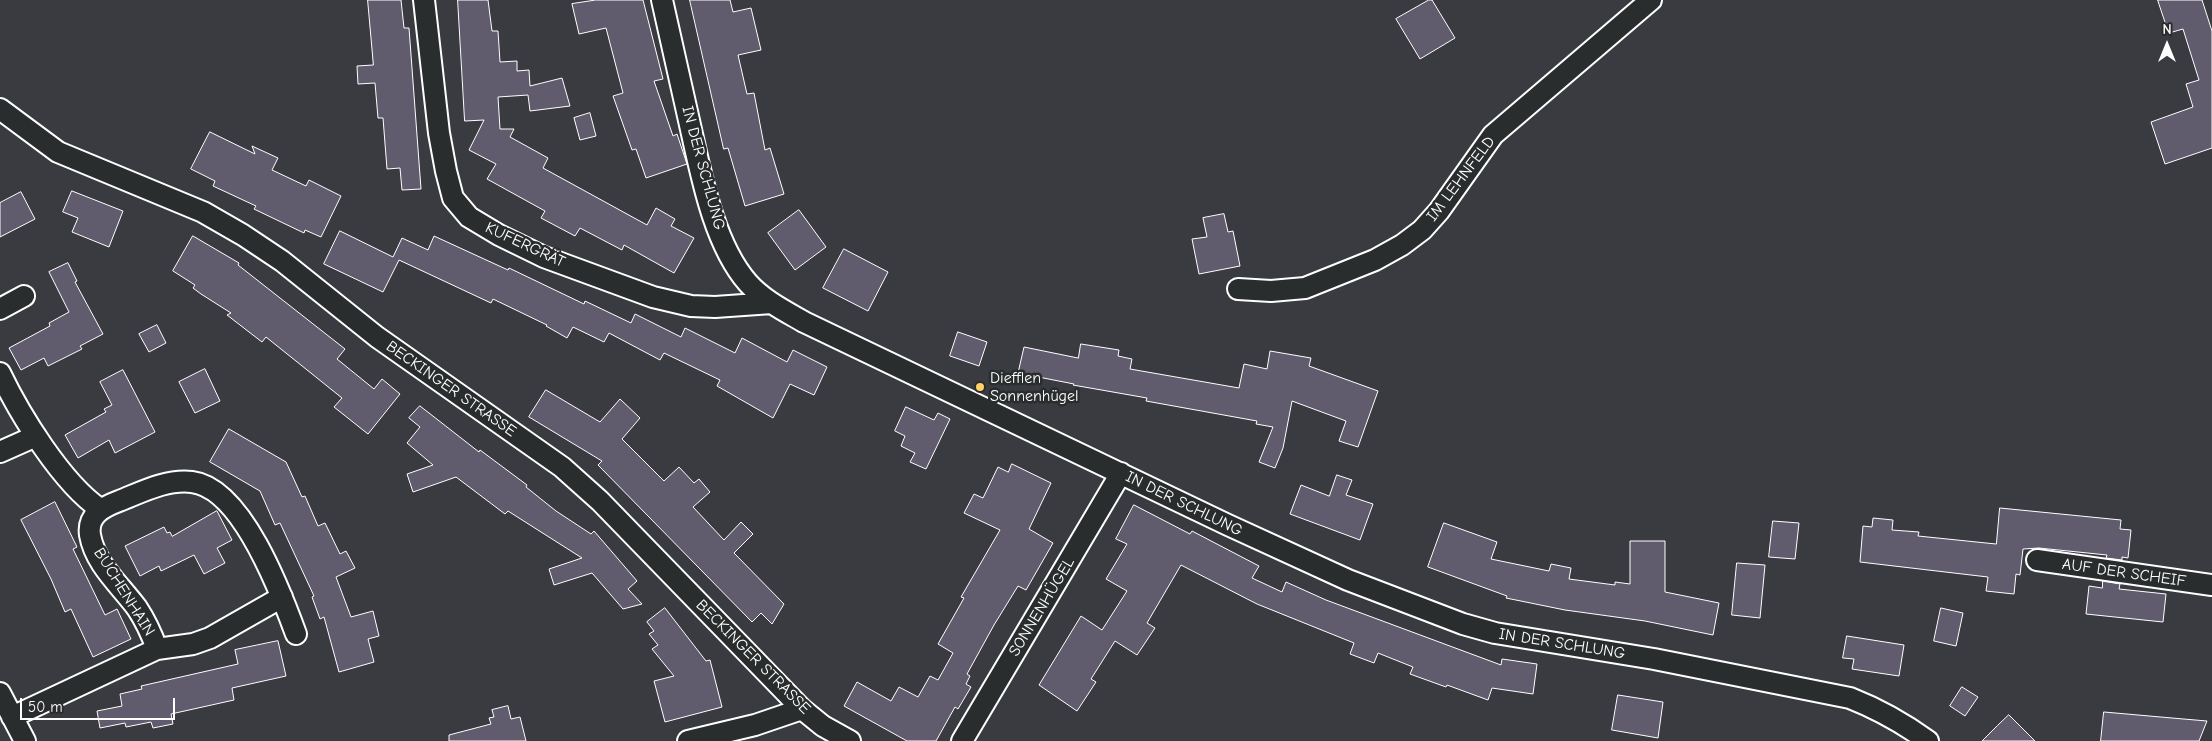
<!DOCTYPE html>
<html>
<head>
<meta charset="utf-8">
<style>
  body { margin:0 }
  #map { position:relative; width:2212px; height:741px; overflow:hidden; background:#3a3b41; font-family:"Comic Neue",sans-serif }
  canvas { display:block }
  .north { position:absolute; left:2142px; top:20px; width:50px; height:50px; -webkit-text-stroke:4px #2a2d2e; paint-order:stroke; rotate:0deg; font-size:14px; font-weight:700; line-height:20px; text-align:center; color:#fff }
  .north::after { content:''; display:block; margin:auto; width:18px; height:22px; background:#fff; clip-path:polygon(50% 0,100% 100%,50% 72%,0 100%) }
  .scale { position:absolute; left:20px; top:698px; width:155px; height:22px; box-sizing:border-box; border:2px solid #fff; border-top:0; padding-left:6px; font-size:15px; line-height:18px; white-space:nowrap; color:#fff; -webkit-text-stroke:4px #2a2d2e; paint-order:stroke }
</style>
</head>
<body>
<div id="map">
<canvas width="2212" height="741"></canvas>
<div class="north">N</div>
<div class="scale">50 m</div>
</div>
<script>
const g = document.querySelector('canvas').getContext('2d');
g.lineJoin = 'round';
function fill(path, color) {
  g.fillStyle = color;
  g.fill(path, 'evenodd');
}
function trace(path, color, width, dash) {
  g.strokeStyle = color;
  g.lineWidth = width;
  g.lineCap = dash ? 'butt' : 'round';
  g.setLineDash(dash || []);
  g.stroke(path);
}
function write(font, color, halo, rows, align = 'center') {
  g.font = font + ' "Comic Neue",sans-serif';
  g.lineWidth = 5;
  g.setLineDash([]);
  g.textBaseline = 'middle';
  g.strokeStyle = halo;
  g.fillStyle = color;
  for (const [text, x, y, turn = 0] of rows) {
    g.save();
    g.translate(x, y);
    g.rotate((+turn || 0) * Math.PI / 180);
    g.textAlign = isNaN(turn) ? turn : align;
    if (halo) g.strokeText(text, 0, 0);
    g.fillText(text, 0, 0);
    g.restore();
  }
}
const building = new Path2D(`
  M368 0H401L404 28H409L421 189 402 190 400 168 387 169 383 118H378L375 83 358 84 357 66 373 65Z
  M458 0H488L492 31H498L500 62 517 61V71L529 70 530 86 562 78 570 106 530 111 528 95 498 97 500 129H514L510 137 548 158 543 168 647 225 656 208 675 219 671 226 694 238 674 273 624 245 622 250 580 228 575 236 541 218 545 211 487 179 496 164 469 150 484 120 465 121Z
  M596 0H643L663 79 654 81 673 136 677 134 687 164 646 178 636 149 632 150 613 96 623 93 606 28 579 34 572 4Z
  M690 0H730L733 12 751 8 761 50 738 55 747 94 754 93 765 150 770 148 784 194 745 206 728 148 724 149Z
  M1429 0H1432L1455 38 1420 59 1396 19Z
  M2158 0H2202L2212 31V148L2165 164 2151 122 2193 107 2186 84 2199 80 2183 29 2169 33Z
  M590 113 596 136 580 140 574 118Z
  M210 132 255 154 252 146 278 158 272 170 306 186 309 180 341 196 321 237 305 230 304 233 254 209 256 206 213 186 215 181 191 169Z
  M72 191 123 211 109 247 72 232 78 218 63 212Z
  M21 192 35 219 0 237V203Z
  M799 210 826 247 795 270 768 233Z
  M1224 214 1228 232 1233 231 1240 266 1199 274 1192 239 1207 237 1203 218Z
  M340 231 393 257 402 238 428 250 434 236 508 270 509 268 584 304 585 301 631 323 635 314 681 337 685 328 735 353 742 338 787 362 793 350 827 367 814 395 790 384 773 418 717 386 720 380 664 353 660 360 609 333 604 342 573 327 567 338 546 326 547 325 493 299 491 303 399 260 383 292 324 264Z
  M193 236 239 263 238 265 345 349 337 359 374 389 382 379 400 394 368 434 334 407 342 398 266 337 262 342 227 315 231 313 201 294 193 288 195 285 173 271Z
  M844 249 888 272 868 311 823 288Z
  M68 263 77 281 75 282 103 334 80 346 82 349 48 366 44 358 21 370 9 348 50 326 49 323 69 312 49 272Z
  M157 325 166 343 149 352 139 334Z
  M958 332 987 342 979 366 950 356Z
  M1081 344 1119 350 1118 356 1132 359 1130 369 1239 388 1244 364 1267 369 1270 351 1311 358 1309 366 1378 391 1358 447 1339 441 1346 421 1292 401 1283 448 1275 468 1259 462 1273 427 1256 424 1257 421 1146 401 1147 398 1073 385 1074 384 1018 373 1024 347 1078 358Z
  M205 369 220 401 195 413 179 382Z
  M123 370 155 432 115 453 109 440 78 458 65 435 106 412 104 409 112 405 100 382Z
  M546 390 600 422 620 399 640 418 622 439 664 481 679 467 694 483 699 479 710 492 693 507 724 540 741 522 753 534 734 553 784 604 772 624 761 613 752 622 598 465 602 461 529 417Z
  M420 406 479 452 480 450 527 485 526 487 556 511 591 534 594 531 637 581 628 589 642 604 623 609 592 573 554 585 549 569 582 558 508 511 505 514 456 477 413 492 407 474 433 465 407 443 420 427 409 418Z
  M906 407 934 420 938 413 950 419 926 469 910 462 915 453 901 446 905 436 895 431Z
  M229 429 286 462 302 497 305 496 318 526 325 523 340 554 346 551 355 568 336 577 351 617 373 611 379 636 368 639 374 662 339 672 324 617 320 619 312 597 314 596 280 523 275 525 260 491 210 462Z
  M1012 464 1051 483 1029 529 1053 543 1026 590 1018 586 994 625 967 674 970 676 966 684 971 687 958 709 955 707 936 741H907L844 706 857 682 891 701 899 687 918 697 930 676 938 680 953 653 938 644 964 598 961 597 1000 530 964 513 974 494 983 498 998 467 1008 472Z
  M1337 475 1352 480 1346 495 1373 504 1360 540 1290 514 1301 485 1329 496Z
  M55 502 77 547 73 549 105 615 117 609 131 639 93 657 71 609 65 612 51 579 21 520Z
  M1134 505 1190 534 1192 531 1259 566 1252 578 1282 592 1286 582 1326 600 1501 665 1502 659 1537 664 1533 694 1492 688 1488 700 1447 685 1446 687 1410 674 1413 667 1378 653 1374 663 1350 654 1354 643 1257 604 1181 565 1147 623 1155 628 1137 655 1115 641 1091 679 1096 682 1077 711 1039 685 1081 616 1102 630 1127 591 1106 579 1127 544 1116 539Z
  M2000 508 2121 520 2120 529 2131 530 2128 558 2122 557V560L2106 558 2107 555 2039 548 2023 549 2020 575 2016 574 2014 594 1986 591 1988 577 1860 562 1863 526 1872 527 1873 518 1893 520 1892 530 1919 532 1918 536 1996 544Z
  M217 511 232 540 217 548 225 563 204 574 194 555 161 571 159 566 140 576 125 546 164 527 167 533 170 532 172 536Z
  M1773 521 1799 523 1795 559 1769 557Z
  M1444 523 1497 542 1491 559 1549 571 1551 564 1571 568 1569 579 1615 585V582L1630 584V541H1665V592L1719 603 1713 635 1645 621 1565 610 1506 598 1507 596 1428 567Z
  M1737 563 1765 565 1760 618 1732 615Z
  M2103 581 2120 584 2119 589 2166 594 2163 622 2086 614 2089 586 2102 588Z
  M665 608 706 661 710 660 722 707 665 722 654 681 674 676 652 649 658 645 649 634 654 631 647 622Z
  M1941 608 1963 613 1956 646 1934 641Z
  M1847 636 1904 645 1899 676 1852 669 1854 659 1843 658Z
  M278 641 286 676 232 688 234 700 171 714 173 724 153 728 151 722 126 727 125 723 100 728 97 711 122 706 120 694 142 689 141 686 238 664 235 650Z
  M1962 687 1978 697 1965 716 1950 706Z
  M1618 695 1663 702 1658 738 1612 730Z
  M508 706 511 719 520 717 526 741H449V735L491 724 489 718 494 717 492 710Z
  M2104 712 2172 718 2207 721 2199 741H2101Z
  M2009 715 2035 741H1982L1997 726Z`);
const minor = new Path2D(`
  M424 0 439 133 446 171 453 198 469 217 499 235 544 257 653 297 691 306 715 307 772 303
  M662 0C671 39 679 77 688 116 700 168 712 242 748 283 763 300 785 311 804 322L1228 525 1348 580 1463 624 1495 633 1654 659 1850 698C1878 709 1903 723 1928 741
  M0 109 58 152 203 212 243 235 282 261 377 337 562 467 600 501 802 709 823 726 850 741
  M1238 289 1271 291 1305 288 1375 260 1402 245 1422 230 1439 211 1493 135 1651 0
  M0 309 24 296
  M0 373C20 415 62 483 100 509
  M0 452 36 436
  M2037 560 2212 585
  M157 649C152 635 145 620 137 608 120 585 95 564 90 535 87 515 103 507 119 501 142 492 166 479 192 482 242 488 281 593 296 634
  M0 693 25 741
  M12 717 157 649 193 644 210 638 282 597
  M688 741 755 725 802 709
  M962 741 1121 473`);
const markers = [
  [980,387,5,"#ffd166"]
];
const streetNames = [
  ["IN DER SCHLUNG",703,168,75],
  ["IM LEHNFELD",1461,179,-53],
  ["KUFERGRÄT",525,245,25],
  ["BECKINGER STRASSE",451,389,35],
  ["IN DER SCHLUNG",1184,504,26],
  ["AUF DER SCHEIF",2124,573,8],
  ["BUCHENHAIN",124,592,58],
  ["SONNENHÜGEL",1042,607,-59],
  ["IN DER SCHLUNG",1562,644,9],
  ["BECKINGER STRASSE",753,657,45]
];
const poiNames = [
  ["Diefflen",990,378],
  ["Sonnenhügel",990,396]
];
fill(building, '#615c6d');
trace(building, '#fff', 1);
trace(minor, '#fff', 24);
trace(minor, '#2a2d2e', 20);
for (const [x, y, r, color] of markers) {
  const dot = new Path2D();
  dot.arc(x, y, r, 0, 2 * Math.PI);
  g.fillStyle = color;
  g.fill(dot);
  trace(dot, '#2a2d2e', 2);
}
write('16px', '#fff', '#2a2d2e', streetNames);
write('16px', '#fff', '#2a2d2e', poiNames, 'left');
</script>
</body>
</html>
